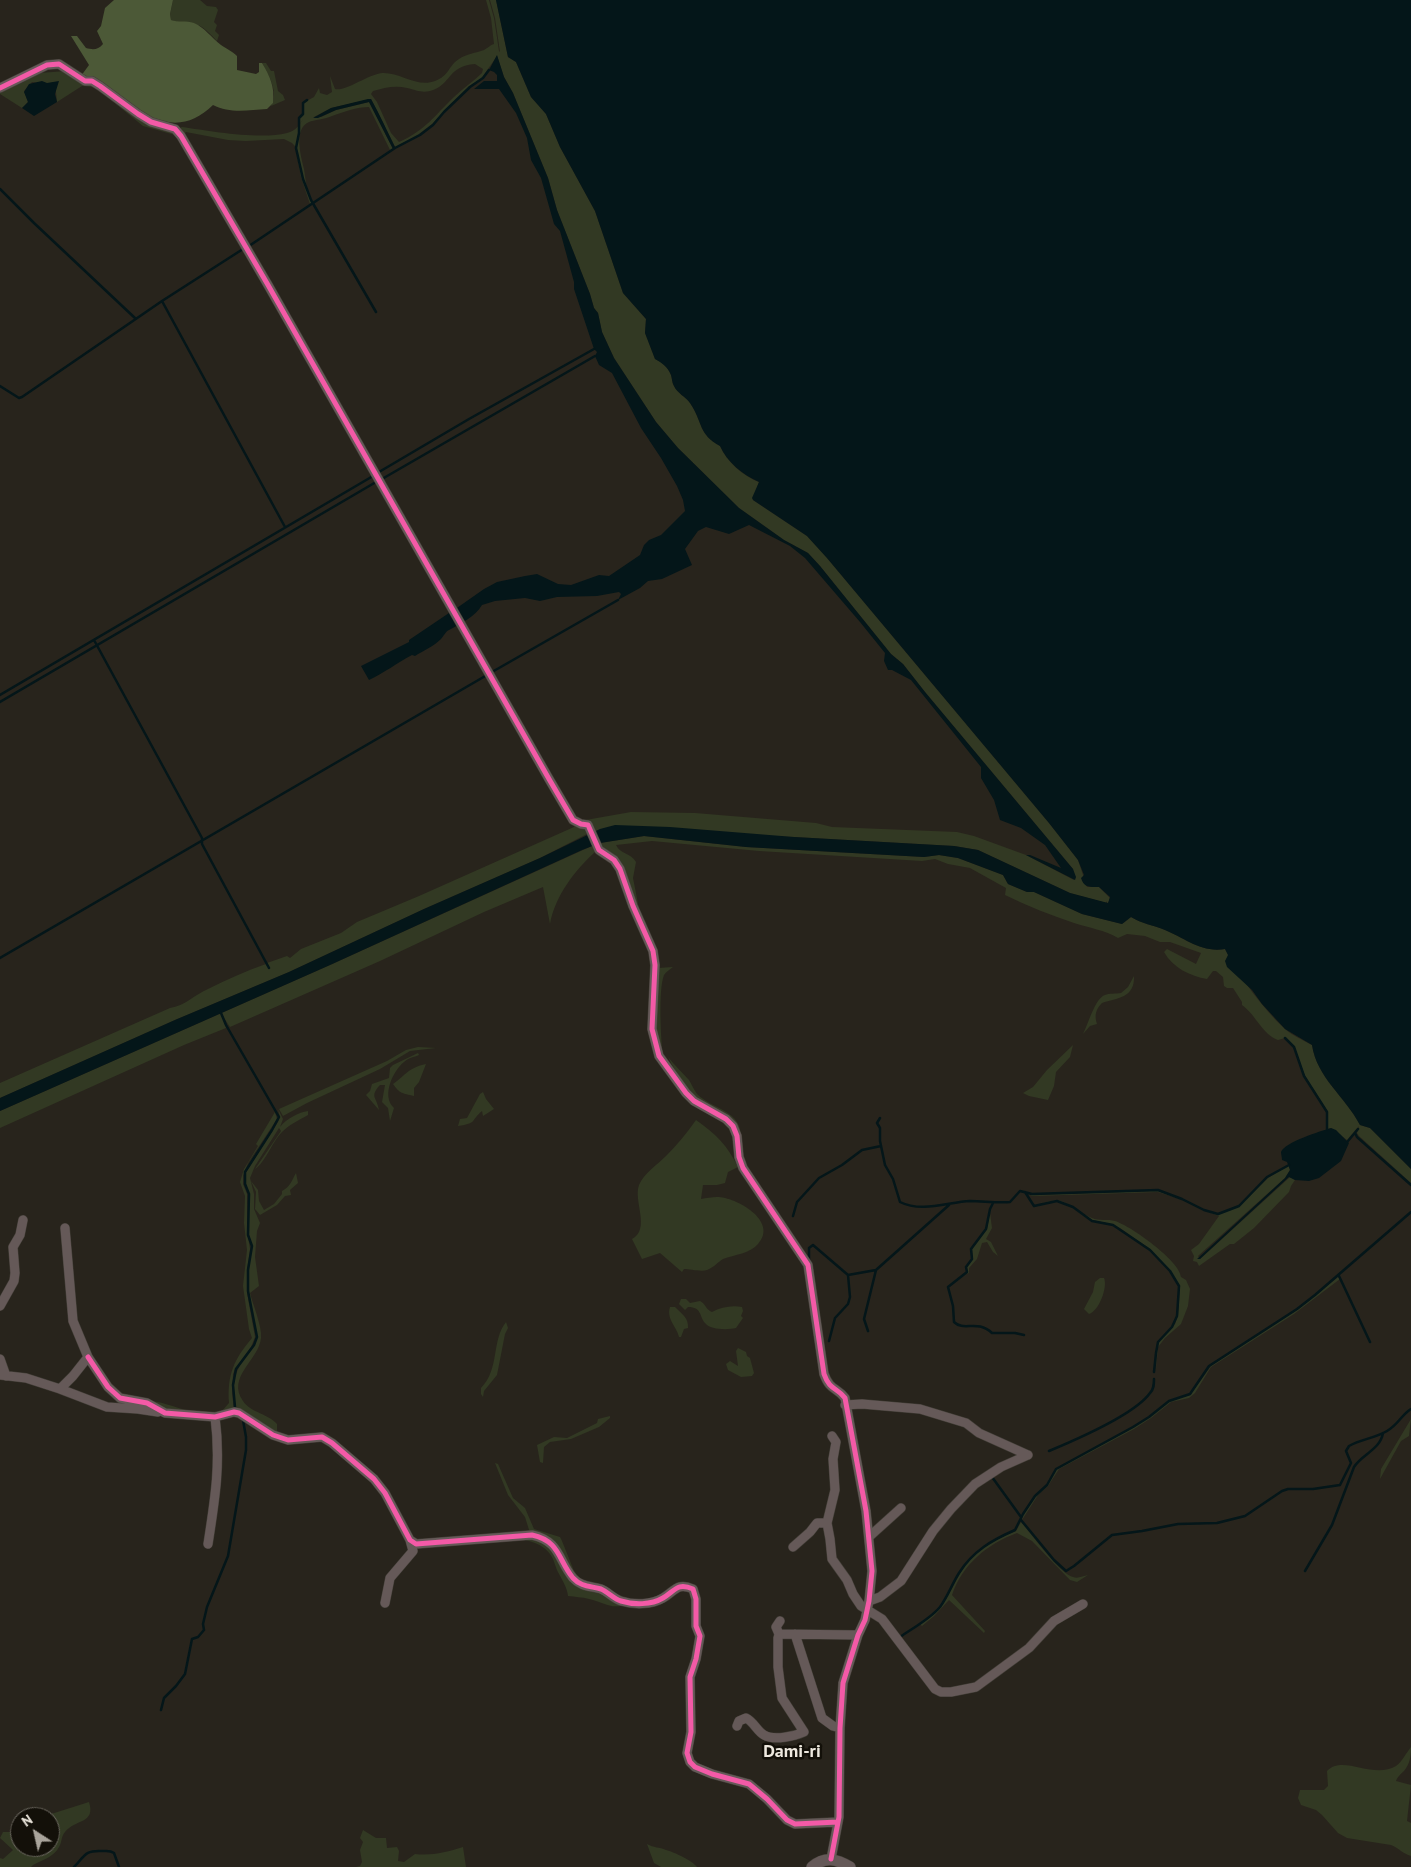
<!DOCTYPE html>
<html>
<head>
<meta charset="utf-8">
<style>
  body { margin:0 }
  #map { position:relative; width:1411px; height:1867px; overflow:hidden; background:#28241c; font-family:"PT Sans",sans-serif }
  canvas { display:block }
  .north { position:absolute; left:10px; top:1807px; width:50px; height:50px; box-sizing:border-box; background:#131009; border:1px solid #6b675f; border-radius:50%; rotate:325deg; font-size:14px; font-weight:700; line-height:20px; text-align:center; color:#eee9df }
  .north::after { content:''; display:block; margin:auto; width:18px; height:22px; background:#a9a49b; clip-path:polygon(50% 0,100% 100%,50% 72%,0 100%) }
</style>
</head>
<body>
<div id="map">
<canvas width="1411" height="1867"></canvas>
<div class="north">N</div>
</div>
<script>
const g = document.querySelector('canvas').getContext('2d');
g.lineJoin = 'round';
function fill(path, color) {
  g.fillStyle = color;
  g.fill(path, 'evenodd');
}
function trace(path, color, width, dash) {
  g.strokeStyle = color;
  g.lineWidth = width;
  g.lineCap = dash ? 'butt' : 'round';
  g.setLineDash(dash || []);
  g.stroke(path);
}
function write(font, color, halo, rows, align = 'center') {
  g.font = font + ' "PT Sans",sans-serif';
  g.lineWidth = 5;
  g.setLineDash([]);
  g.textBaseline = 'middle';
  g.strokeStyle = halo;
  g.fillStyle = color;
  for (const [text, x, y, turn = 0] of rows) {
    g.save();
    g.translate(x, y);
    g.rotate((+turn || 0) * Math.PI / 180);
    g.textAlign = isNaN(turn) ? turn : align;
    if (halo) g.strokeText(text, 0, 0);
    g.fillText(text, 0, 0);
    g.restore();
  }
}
const green = new Path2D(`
  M173 0H200L207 6 216 7 218 10 214 22 217 25 215 31 219 35 217 41C212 36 205 28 198 25 190 21 179 24 171 20L170 14Z
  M486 0H489L494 18 499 51 500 52 495 18 490 0H496L508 57 516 62 531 97 546 114 560 147 595 211 623 293 646 319 645 333 655 359C662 362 668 367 671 375 672 378 672 383 674 386 677 393 686 397 690 403 703 422 698 434 720 446 727 462 743 476 759 482L753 500 807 536 827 558 1049 823 1078 860 1087 887H1099L1110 898 1108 904 1106 901V903L1070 893 978 850 954 846 794 837 593 832 592 824 580 821 631 812 695 813 816 823 832 827 957 832 974 836 1026 855 1074 880 1073 869 925 692 903 664 891 654 820 566 808 553 784 540 739 508 678 448 656 422 614 358 602 332 598 313 594 308 590 294 557 210 548 178 513 93 504 77 497 56 481 79 469 86 432 124 419 134 395 147 371 99 331 108 314 117H321L336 110 369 102 393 149 390 150 369 107C357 107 343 112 332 116 326 119 313 120 309 122 293 129 301 156 304 169 306 180 306 194 314 202L310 204 301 177 295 146 292 143 284 139 246 141 228 140 186 132 182 136 178 129 182 127C210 131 260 140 287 133 296 131 299 125 304 118L298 126 299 118 303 114V103L314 97 319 88 320 93 327 95 332 92 330 76 335 89C345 92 367 75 382 73 400 72 417 88 435 81 449 76 449 65 459 59 466 54 476 53 484 50 488 48 490 45 494 44L491 18ZM475 64 483 69 482 73C473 82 463 88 454 97 434 116 426 130 399 142L391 133 377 102 371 94 373 91C384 88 395 85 407 88 416 90 421 93 430 91 452 85 447 66 475 64Z
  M262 63H266L271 71H274L278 91 283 95 285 100 271 106C279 93 269 75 262 63Z
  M66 71 92 83 175 132V135L143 126 95 87 82 86 57 102 55 82 47 84 32 82 24 91 28 102 22 108 0 94V92L39 73Z
  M577 823 587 827 589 833 540 858 424 909 289 972 175 1020 0 1098V1083L170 1008C185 1006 194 995 208 989 226 980 246 971 266 964L269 969 270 968 267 963 287 956 290 958 301 949 341 933 357 922 419 896 574 827Z
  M644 836 746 847 924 857 939 855 958 858 1003 875 1008 884 1027 892H1034L1082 914 1122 924 1131 917C1142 924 1153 925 1165 930 1185 938 1201 953 1225 949 1240 977 1262 1008 1285 1029 1293 1036 1303 1040 1312 1045 1317 1078 1345 1096 1360 1125L1370 1128 1411 1169V1183L1359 1136 1357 1133 1359 1126 1347 1140 1331 1128 1327 1129 1328 1112 1305 1076 1294 1046 1285 1038 1278 1040C1262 1034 1256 1015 1242 1005V1002L1233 988H1227L1224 986 1223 977 1216 971H1213L1207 979C1190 976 1173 968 1164 952L1167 949 1196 964 1201 953 1170 942H1160L1145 936 1127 934 1118 938C1105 930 1089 928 1074 923 1050 915 1028 906 1005 895L1006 888 970 868 948 864 935 859 922 861 759 851 652 841 616 845C620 854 631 853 636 862L633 878 641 919 630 894 600 843Z
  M594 845 596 851C575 870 555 896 550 924L543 887 484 912 380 961 230 1027 222 1015 226 1028 184 1045 0 1128V1111L330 965Z
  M673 967C670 969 666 972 664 975 658 990 661 1041 663 1057L656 1041 658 968Z
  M1134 976C1135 998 1117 998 1102 1003 1096 1009 1094 1015 1097 1024L1090 1026 1083 1034C1088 1025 1095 998 1105 995 1109 993 1116 994 1121 993L1128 987Z
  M1073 1045 1070 1057 1056 1072 1054 1086 1048 1100 1029 1096 1023 1093 1033 1087 1047 1070Z
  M418 1047 436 1048 410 1051 380 1069 307 1103 283 1116 279 1109 387 1061 406 1050Z
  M418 1053 419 1055C414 1057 408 1058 404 1062 393 1071 381 1096 394 1108L390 1121 388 1108 382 1102 385 1085H380C369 1097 377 1097 379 1110L366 1095 370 1091 372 1084 389 1078 390 1068 393 1065Z
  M668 1057C674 1065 682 1072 689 1080 692 1085 694 1090 697 1094 710 1108 745 1112 740 1138L738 1131C707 1106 686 1094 668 1057Z
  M426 1064 419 1082 414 1088V1096C402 1093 400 1094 393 1084 407 1074 408 1068 426 1064Z
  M483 1092 486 1099 494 1109 483 1116 482 1111C470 1121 478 1123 458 1126L460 1119 467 1118 480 1094Z
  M278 1109 283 1119 280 1127C286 1119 299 1112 308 1111V1115C299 1120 289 1125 282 1132 272 1142 265 1163 255 1169L281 1131 279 1128 255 1166 250 1178 254 1194V1209L260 1223 257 1231 255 1257 259 1286 250 1293C253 1305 262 1326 261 1338 259 1360 226 1377 243 1401 251 1413 269 1414 277 1424V1431L280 1435 235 1411 233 1394 235 1376 240 1365 255 1345 257 1337 248 1291 249 1264 252 1245 249 1235V1193L246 1184V1172L278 1122 280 1117Z
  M275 1112 277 1119 248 1163 243 1176V1184L247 1194V1231L250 1249 247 1270V1293L255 1337 251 1347 235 1369 233 1374 232 1393 234 1410 221 1415 162 1408 148 1401C161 1401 173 1407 186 1410 197 1412 211 1413 222 1411L229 1403C227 1375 234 1359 252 1338L249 1329 243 1286 247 1250 244 1223 245 1196 240 1182 244 1169 258 1146 256 1144Z
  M696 1120C715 1133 728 1146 738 1167L728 1172 725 1183 717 1185H703L701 1199C706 1198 712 1197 717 1197 736 1197 779 1221 758 1244 751 1253 734 1255 723 1259 718 1262 713 1268 707 1270 701 1272 690 1269 684 1269L682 1272 660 1253 642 1259 632 1239C651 1229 633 1201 639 1185 644 1173 657 1165 666 1156 677 1145 687 1133 696 1120Z
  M1289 1165 1290 1170 1285 1178 1198 1256 1200 1259 1290 1177 1295 1180 1291 1186 1289 1192 1254 1228 1234 1244H1230L1199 1266 1197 1262 1193 1261 1194 1256 1191 1250 1199 1244 1219 1216 1205 1211 1183 1200 1158 1192 1032 1196 1027 1193 1032 1195 1158 1191 1182 1199 1205 1211 1219 1214 1239 1206 1268 1178Z
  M296 1173 298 1183 290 1190 291 1195 285 1196 277 1205 260 1215 255 1209 256 1192 251 1181 258 1190 259 1201 264 1210 274 1204 282 1194V1191C290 1187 292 1180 296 1173Z
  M1058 1200C1072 1204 1080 1213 1092 1218 1099 1221 1108 1219 1115 1221 1131 1226 1180 1261 1181 1277L1186 1280 1190 1289 1188 1306 1181 1324 1165 1338 1158 1347 1156 1370 1157 1347 1161 1338 1175 1324 1178 1315 1180 1287 1170 1271 1150 1249 1120 1228 1111 1224 1092 1220 1065 1203 1057 1201 1040 1203Z
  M990 1213 992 1228 986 1239 991 1242 998 1256 993 1252 987 1242 982 1243 977 1259 969 1268V1273L960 1276 967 1272V1267L973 1259 972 1249 987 1229Z
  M1338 1277 1340 1279 1294 1314 1211 1367 1195 1393 1189 1398 1171 1402 1151 1418 1134 1429 1059 1469 1048 1486 1038 1495 1022 1520 1023 1514 1036 1495 1047 1485 1056 1469 1133 1428 1170 1401 1190 1395 1211 1366 1297 1310Z
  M1100 1278H1104C1108 1287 1099 1311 1089 1314L1084 1309 1093 1292 1095 1282Z
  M681 1299H686L690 1303 700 1301C706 1304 706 1310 712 1312 721 1307 732 1305 742 1307L743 1311 741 1316 743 1318 736 1328C728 1330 710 1330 705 1323 699 1316 702 1307 688 1307L685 1310 679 1304Z
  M670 1307H675C681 1313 689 1318 688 1328L684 1329 681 1337H679C677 1327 666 1319 670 1307Z
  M506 1322 508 1328 505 1334 497 1375 484 1391 483 1397 481 1394V1388C500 1369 491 1341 506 1322Z
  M738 1348 746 1352 747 1356 750 1358 754 1373 752 1376 741 1377 728 1370 726 1364 730 1361 738 1366 736 1351Z
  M610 1416V1418L599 1427 571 1439 550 1442 544 1447 543 1463 540 1462 537 1445 554 1437 567 1438 597 1423 598 1419Z
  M1411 1419 1409 1436 1401 1441 1380 1479 1381 1469Z
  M495 1463 498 1464 513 1498 525 1508 534 1529 560 1537 562 1541 574 1571 583 1582 572 1571 559 1547 530 1533 525 1517 508 1495Z
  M1021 1522C1031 1533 1060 1574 1073 1577 1078 1579 1083 1576 1088 1575L1077 1582 1070 1580 1032 1541 1017 1533C987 1544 962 1565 952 1595L985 1631 984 1633 949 1600 934 1616 922 1626 920 1624C928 1619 935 1614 941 1606 955 1588 961 1563 981 1549 992 1541 1004 1536 1016 1531Z
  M524 1536 546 1543 568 1575 628 1605C607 1609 607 1603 589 1599 582 1597 575 1597 568 1596 567 1587 563 1582 559 1574 556 1569 555 1564 553 1559 545 1542 526 1540 509 1537Z
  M1411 1747C1411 1756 1410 1764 1404 1771 1400 1775 1398 1776 1396 1781L1411 1785 1407 1821 1411 1823V1856C1403 1854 1399 1848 1391 1845L1347 1838 1338 1833 1322 1815 1316 1810 1301 1805 1298 1798 1300 1790H1324L1328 1786 1327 1771C1343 1754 1373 1780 1396 1766 1402 1762 1406 1753 1411 1747Z
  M89 1802C96 1824 75 1819 65 1832 61 1836 62 1843 59 1847 54 1857 42 1860 33 1865L31 1867H0V1858L3 1859 13 1850 0 1838 3 1832H10L15 1834 20 1833V1847H50V1817H47L48 1815Z
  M363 1830 376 1838H386L387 1848 397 1847 399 1851 398 1861 404 1862 415 1854C432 1856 447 1852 463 1847L466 1867H356L360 1866 362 1862 360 1850 363 1842 360 1838Z
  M647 1844C654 1848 659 1847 666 1850 674 1852 693 1861 697 1867H661L654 1863Z`);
const forest = new Path2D(`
  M114 0H173L170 14 171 20C178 23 186 20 194 23 204 27 212 38 221 45 227 49 232 51 237 56V70L256 74 259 72V63H262C270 76 275 87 273 103L267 109C249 110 230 114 213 105 194 123 177 127 152 118L81 76 89 65 71 36H77L86 48C93 50 98 50 103 44L97 31 101 26 105 8Z`);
const water = new Path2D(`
  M496 0H1411V1169L1370 1128 1360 1125C1345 1096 1317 1078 1312 1045L1285 1029 1262 1004 1252 990 1227 967 1225 961 1228 955 1225 949C1201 953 1185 938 1165 930 1153 925 1142 924 1131 917L1122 924 1082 914 1034 892H1027L1008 884 1003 875 958 858 939 855 924 857 746 847 644 836 600 843 582 850 330 965 0 1111V1098L175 1020 289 972 424 909 540 858 600 829 615 825 670 827 794 837 954 846 978 850 1070 893 1108 903 1110 897 1099 887C1090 887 1084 888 1081 878L1084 875 1078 860 1049 823 827 558 807 536 753 500 752 498 759 482C743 475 727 462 720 446 698 434 703 422 690 403 686 397 677 393 674 386 672 383 672 378 671 375 668 367 662 363 655 359L645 333 646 319 623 293 595 211 560 147 546 114 531 97 516 62 508 57Z
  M497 55 504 77 513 93 548 178 557 210 590 294 594 308 598 313 602 332 614 358 656 422 678 448 739 508 784 540 808 553 820 566 891 654 903 664 925 692 1073 869 1076 877 1075 880 1026 855H1030L1061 868 1045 845 1021 828 1000 820 994 800 981 778V767L911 680 892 670H888L884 661 885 653 860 622 805 558 790 546 749 525 729 534 706 527 698 531 685 549 692 565 662 579 648 581 640 588 618 600 621 594 619 592 597 596 557 597 540 601 525 598 495 601 482 605C476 616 460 624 449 630 445 632 444 636 441 639 434 646 423 651 415 656L412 655C397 663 384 673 369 680L361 666 409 642V640L449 613 454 615V610L484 589 497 582 525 576 537 574 558 584 571 585 599 575 609 576 640 555 644 545 649 540 661 535 685 511 683 500 677 486 661 458 641 428 612 373 599 365 595 356 597 352 594 349 574 289V282L560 231 554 224 541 178 531 160 527 138 516 113 499 89H474L484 81H497V75L494 72 489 70Z
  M42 81 47 83 59 81 55 94 57 102 34 116 22 108 28 102 24 92 29 84Z
  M368 99H371C380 115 387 131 395 147L393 149 369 102 336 110 318 118H313L331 108Z
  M1331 1128 1336 1130 1349 1143 1341 1161 1319 1178 1309 1181 1295 1180 1289 1177 1200 1259H1197L1285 1178 1290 1170 1287 1162 1282 1160C1282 1158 1281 1154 1281 1152 1285 1142 1321 1131 1331 1128Z`);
const stream = new Path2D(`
  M307 100 303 103V114L299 118V133L296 148 303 179 311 200 376 312
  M0 189 34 223 136 319
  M249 246 395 148 420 135 433 125 444 112 470 87 483 78 489 70
  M162 301 285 527
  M0 386 19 398 22 397 162 301 243 249
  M379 472 469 419 594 349
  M382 479 595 356
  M94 640 202 838V844L269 968
  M492 672 618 600
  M0 695 373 476
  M0 702 376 482
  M0 958 487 675
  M221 1013 226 1025 279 1117 272 1130 245 1172V1184L249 1194 248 1235 252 1246 248 1270V1291L257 1337 254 1345 236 1369 233 1385 235 1407
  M1285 1038 1294 1047 1304 1076 1327 1112V1129
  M880 1118 877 1123 880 1128V1141L885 1165 893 1179 900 1202C922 1213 948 1202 970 1201 983 1201 996 1203 1010 1202L1020 1191 1032 1194 1158 1190 1182 1199 1204 1210 1218 1214 1239 1206 1267 1177 1289 1165
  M1355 1133 1357 1137 1411 1185
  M1348 1141 1358 1129
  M1025 1192 1034 1206 1057 1201 1073 1207 1092 1221 1113 1225 1150 1250 1170 1271 1179 1286 1177 1316 1172 1327 1158 1342 1156 1353 1154 1372
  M993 1203 990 1209 986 1229 971 1249 972 1259 966 1267 967 1272 948 1287 953 1306 954 1322C964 1332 977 1319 992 1333H1015L1024 1335
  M793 1216 797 1202 819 1178 842 1165 862 1150 881 1146
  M809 1261V1248L813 1245 848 1275 876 1270 949 1205
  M1339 1276 1370 1342
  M868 1331 864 1319 876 1270
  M829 1341 835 1318 848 1304 850 1297 848 1275
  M1049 1451C1073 1441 1135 1414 1150 1393 1154 1389 1154 1384 1154 1379
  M992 1477 1021 1517
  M1021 1520 1054 1560 1066 1571 1074 1566 1112 1535 1142 1531 1178 1524 1217 1523 1245 1516 1282 1491 1288 1489H1313L1340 1485 1351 1463 1346 1451 1349 1446C1361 1439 1376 1438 1387 1431 1399 1424 1402 1414 1411 1409
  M1305 1571 1332 1525 1354 1467C1362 1454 1380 1450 1383 1433
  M900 1637C913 1628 930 1619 940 1607 948 1596 952 1584 959 1573 973 1551 992 1540 1015 1530L1023 1514 1035 1496 1047 1485 1056 1469 1133 1427 1149 1417 1169 1401 1190 1394 1209 1366 1297 1309 1315 1295 1411 1212
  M161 1710 164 1698 176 1686 185 1674 192 1639 198 1637 204 1630 203 1624 207 1607 228 1556 246 1450V1437L243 1420
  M74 1867C85 1856 84 1850 102 1851 107 1851 110 1850 114 1853L119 1867`);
const minor = new Path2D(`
  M0 88 47 65 59 64 85 81H92L100 86 138 114 151 122 175 129 181 136 268 285 549 779 573 820 581 824 588 825 599 850 614 860 620 869 633 906 653 951 655 965 652 1029 659 1056 686 1093 694 1101 726 1119 733 1126 737 1136 739 1157 743 1168 808 1265 824 1374C830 1391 837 1387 845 1398L866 1511 872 1571 869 1601 865 1620 858 1635 843 1683 840 1728 839 1817 831 1859
  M0 1306 14 1281 15 1273 13 1247 20 1235 23 1220
  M88 1357 108 1387 120 1398 147 1403 165 1413 215 1417 234 1412 239 1413 273 1435 288 1440 322 1437 332 1443 374 1479 385 1493 410 1540 416 1544 532 1535C560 1541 558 1560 573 1578 581 1587 591 1586 601 1589 608 1592 614 1599 621 1601 634 1605 651 1605 663 1598 675 1591 677 1582 693 1589L696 1599V1626L700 1636 696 1659 690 1677 691 1732 687 1753 690 1762 695 1767 712 1774 749 1784 767 1799 787 1820 795 1824 838 1822
  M0 1359 6 1376
  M0 1375 26 1378 60 1389 73 1376 88 1357 73 1321 65 1228
  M60 1389 107 1407 138 1409 158 1412
  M845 1405 862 1404 920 1409 966 1423 979 1433 1028 1455
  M832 1436 836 1442 833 1459 835 1490 827 1523 830 1539 832 1559 847 1580 853 1594 861 1606 882 1619 935 1689 941 1692H951L976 1687 1029 1648 1054 1621 1083 1604
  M870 1536 901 1508
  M208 1544C215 1499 221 1463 215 1417
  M793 1547 810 1532 817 1523H827
  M869 1601 880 1597 901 1581 933 1531 951 1509 975 1484 1001 1467 1028 1455
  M385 1603 390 1578 413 1551 410 1540
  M780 1621 776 1627 779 1634 858 1635
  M795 1634 822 1718 833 1726 840 1728
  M737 1726 739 1721 746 1718C754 1722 757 1731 764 1735 774 1741 795 1736 804 1732L782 1698 778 1667V1638L779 1634`);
const tertiary = new Path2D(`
  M812 1867C825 1856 837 1859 850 1867`);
const cycleway = new Path2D(`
  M0 88 47 65 59 64 85 81H92L100 86 138 114 151 122 175 129 181 136 268 285 549 779 573 820 581 824 588 825 599 850 614 860 620 869 633 906 653 951 655 965 652 1029 659 1056 686 1093 694 1101 726 1119 733 1126 737 1136 739 1157 743 1168 808 1265 824 1374C830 1391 837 1387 845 1398L866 1511 872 1571 869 1601 865 1620 858 1635 843 1683 840 1728 839 1817 831 1859
  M88 1357 108 1387 120 1398 147 1403 165 1413 215 1417 234 1412 239 1413 273 1435 288 1440 322 1437 332 1443 374 1479 385 1493 410 1540 416 1544 532 1535C560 1541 558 1560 573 1578 581 1587 591 1586 601 1589 608 1592 614 1599 621 1601 634 1605 651 1605 663 1598 675 1591 677 1582 693 1589L696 1599V1626L700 1636 696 1659 690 1677 691 1732 687 1753 690 1762 695 1767 712 1774 749 1784 767 1799 787 1820 795 1824 838 1822`);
const quarterNames = [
  ["Dami-ri",792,1752]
];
fill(green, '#323923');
fill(forest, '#4c5937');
fill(water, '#041619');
trace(stream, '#041619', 2.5);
trace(minor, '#433f38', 10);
trace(tertiary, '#433f38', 12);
trace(minor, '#655958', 9);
trace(tertiary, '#655958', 11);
trace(cycleway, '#f35aa7', 5);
write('bold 18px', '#eee9df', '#131009', quarterNames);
</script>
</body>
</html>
